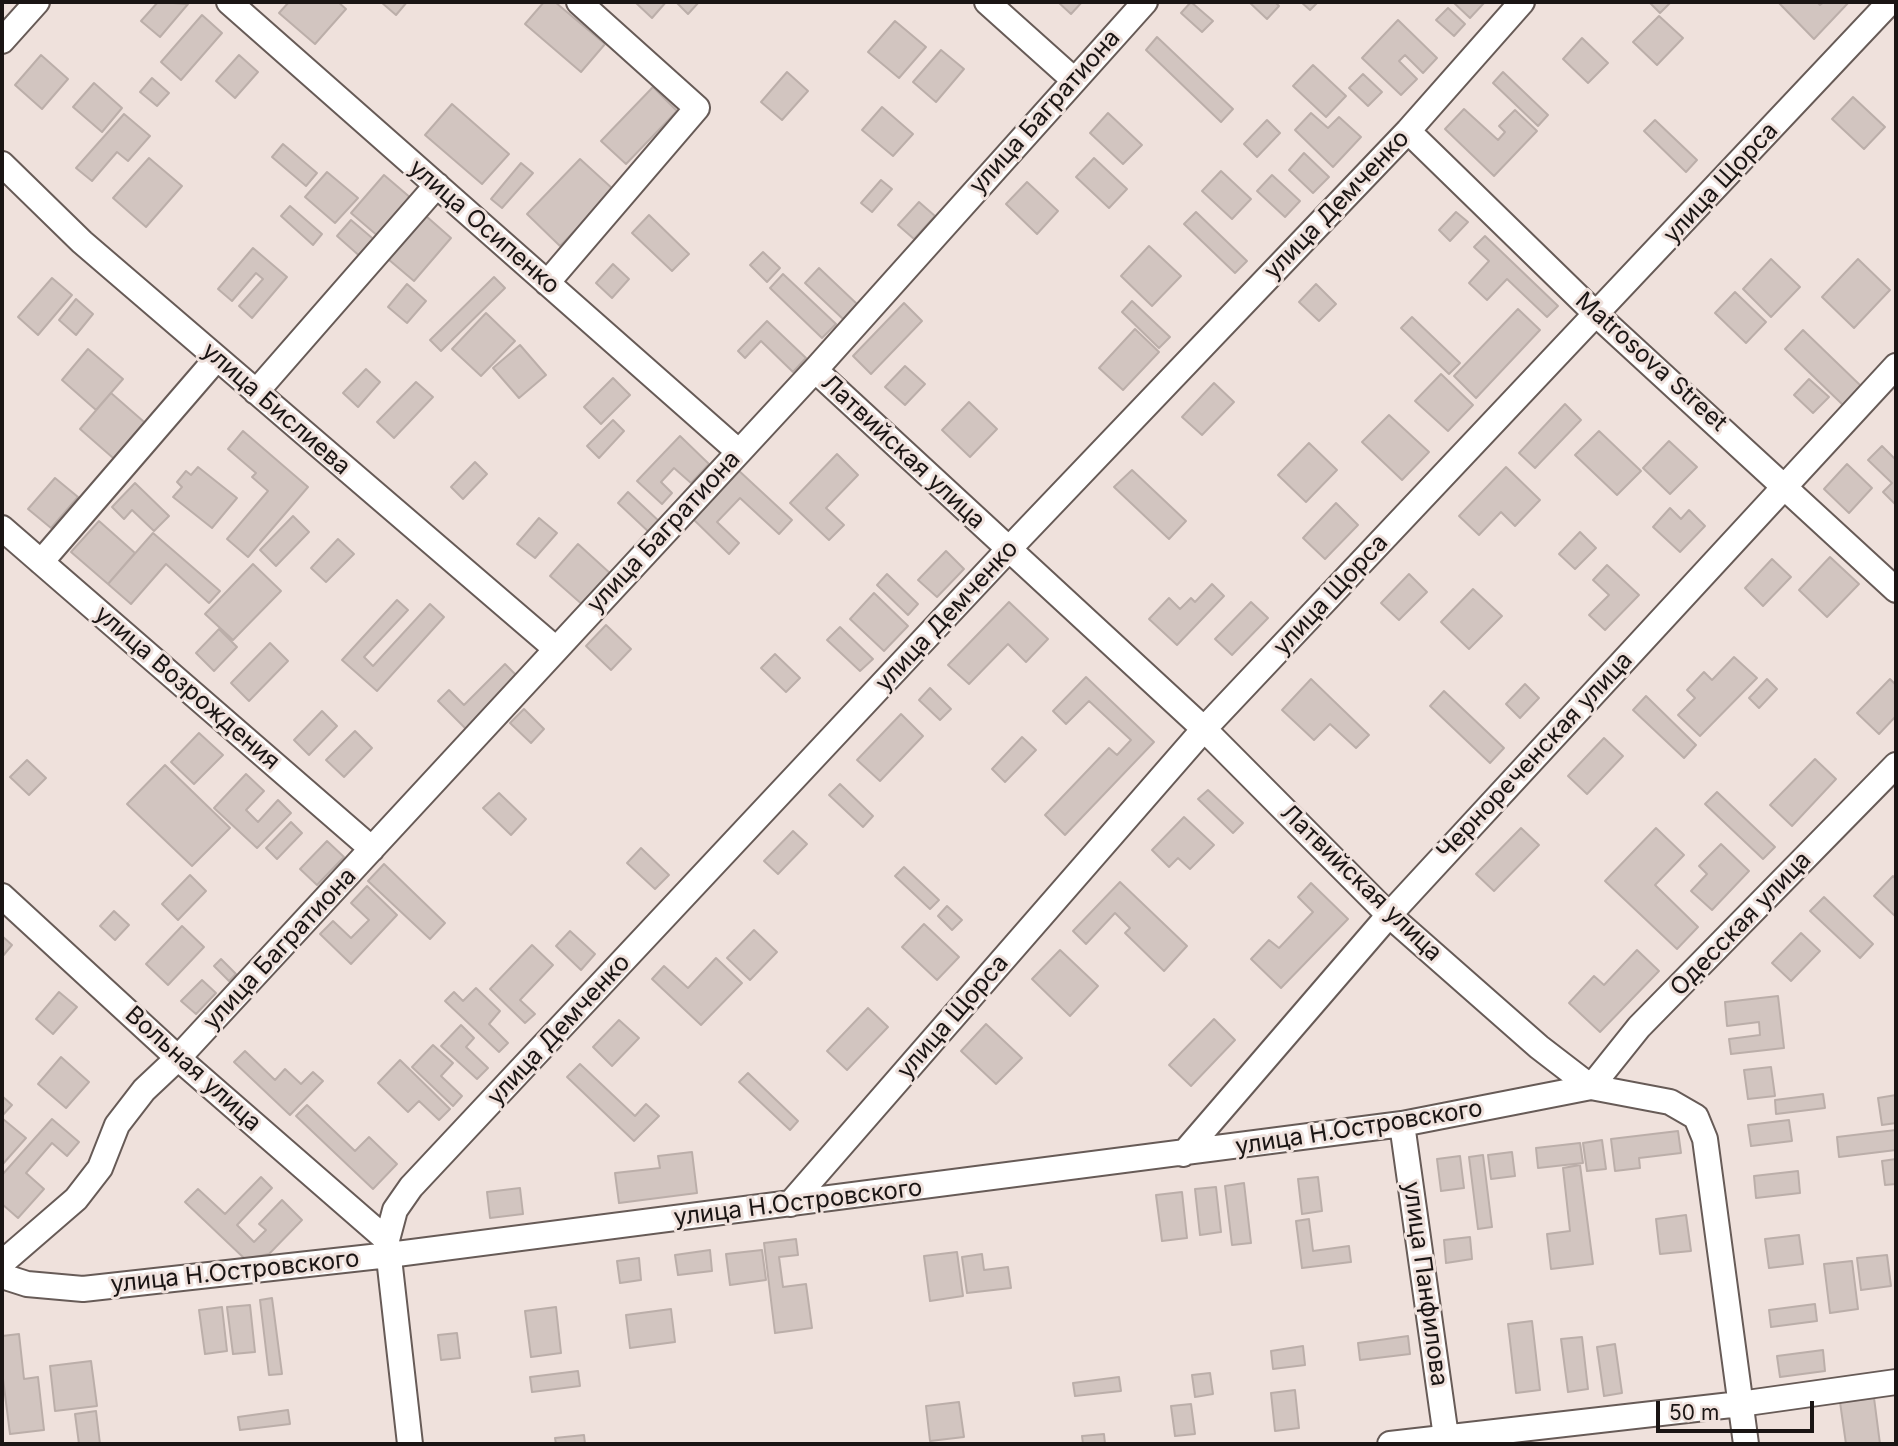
<!DOCTYPE html>
<html>
<head>
<meta charset="utf-8">
<style>
  body { margin:0 }
  #map { position:relative; width:1898px; height:1446px; overflow:hidden; background:#efe1dc; font-family:Inter,sans-serif }
  canvas { display:block }
  .frame { position:absolute; inset:0; border:4px solid #1a1514; pointer-events:none }
  .scale { position:absolute; left:1656px; top:1401px; width:158px; height:32px; box-sizing:border-box; border:4px solid #1a1514; border-top:0; padding-left:9px; font-size:21px; line-height:24px; white-space:nowrap; color:#1a1514; -webkit-text-stroke:5px #efe1dc; paint-order:stroke }
</style>
</head>
<body>
<div id="map">
<canvas width="1898" height="1446"></canvas>
<div class="frame"></div>
<div class="scale">50 m</div>
</div>
<script>
const g = document.querySelector('canvas').getContext('2d');
g.lineJoin = 'round';
function fill(path, color) {
  g.fillStyle = color;
  g.fill(path, 'evenodd');
}
function trace(path, color, width, dash) {
  g.strokeStyle = color;
  g.lineWidth = width;
  g.lineCap = dash ? 'butt' : 'round';
  g.setLineDash(dash || []);
  g.stroke(path);
}
function write(font, color, halo, rows, align = 'center') {
  g.font = font + ' Inter,sans-serif';
  g.lineWidth = 6;
  g.setLineDash([]);
  g.textBaseline = 'middle';
  g.strokeStyle = halo;
  g.fillStyle = color;
  for (const [text, x, y, turn = 0] of rows) {
    g.save();
    g.translate(x, y);
    g.rotate((+turn || 0) * Math.PI / 180);
    g.textAlign = isNaN(turn) ? turn : align;
    if (halo) g.strokeText(text, 0, 0);
    g.fillText(text, 0, 0);
    g.restore();
  }
}
const building = new Path2D(`
  M158 2 188 4 160 37 141 21Z
  M289 2H338L346 9 315 44 279 13Z
  M381 2H407L396 15Z
  M544 2H555L605 44 581 72 525 24Z
  M635 2H666L652 18Z
  M676 2H699L688 14Z
  M1058 2H1082L1071 14Z
  M1191 2 1213 21 1202 32 1181 13Z
  M1249 2H1275L1279 6 1267 19Z
  M1301 2H1318L1310 10Z
  M1453 2H1483L1484 3 1470 18Z
  M1649 2H1671L1660 13Z
  M1778 2H1817L1820 5 1824 2H1849L1814 39Z
  M1448 8 1465 24 1454 36 1436 20Z
  M202 15 222 33 181 80 161 62Z
  M1659 16 1683 38 1657 65 1633 42Z
  M1398 20 1437 58 1423 73 1405 55 1399 61 1417 79 1401 95 1362 58Z
  M895 21 926 47 899 78 868 52Z
  M1157 37 1233 109 1221 122 1146 50Z
  M1582 38 1608 63 1588 83 1563 59Z
  M941 50 964 69 936 102 913 82Z
  M41 55 68 79 42 109 15 85Z
  M239 55 258 72 235 98 216 81Z
  M1313 65 1346 96 1326 117 1293 86Z
  M787 72 808 91 782 120 761 102Z
  M1503 72 1548 115 1538 126 1493 83Z
  M1363 74 1382 92 1368 106 1349 88Z
  M152 78 169 93 157 106 140 92Z
  M94 83 122 108 102 132 73 107Z
  M653 87 677 111 626 164 601 141Z
  M1853 97 1885 127 1864 149 1832 119Z
  M452 104 509 154 482 184 425 135Z
  M882 107 913 134 893 156 862 130Z
  M1464 109 1498 140 1505 132 1499 126 1515 110 1537 131 1494 176 1445 129Z
  M1108 113 1142 145 1123 164 1090 133Z
  M1311 113 1328 128 1339 117 1361 137 1333 167 1295 130Z
  M124 114 150 136 128 161 117 152 92 181 76 168Z
  M1267 120 1280 133 1257 157 1244 144Z
  M1655 120 1697 160 1686 172 1644 131Z
  M283 144 317 173 306 186 272 157Z
  M1304 153 1329 177 1313 193 1289 170Z
  M149 158 182 186 146 227 113 198Z
  M1094 158 1127 189 1109 208 1076 177Z
  M580 159 614 190 560 246 527 214Z
  M521 163 533 173 502 208 491 199Z
  M1221 171 1251 199 1232 219 1202 191Z
  M327 172 358 198 335 223 305 197Z
  M384 175 412 199 379 237 351 213Z
  M1272 175 1300 201 1285 217 1257 191Z
  M881 180 892 189 872 212 861 203Z
  M1027 182 1058 211 1037 234 1006 204Z
  M919 202 935 216 914 239 898 225Z
  M290 206 322 234 313 245 281 216Z
  M1196 212 1247 261 1235 273 1184 224Z
  M1456 212 1468 222 1450 241 1439 230Z
  M649 215 689 254 672 271 632 233Z
  M426 216 451 238 414 281 388 259Z
  M351 220 378 243 363 259 337 236Z
  M1485 236 1558 306 1547 317 1507 279 1487 300 1469 283 1489 261 1474 247Z
  M1149 246 1181 276 1152 306 1121 276Z
  M253 248 287 277 252 318 239 306 263 279 256 273 232 301 218 289Z
  M763 252 780 268 767 282 750 265Z
  M1771 259 1800 287 1771 317 1743 289Z
  M1858 259 1890 290 1854 328 1822 297Z
  M613 264 629 279 612 298 596 283Z
  M819 268 857 304 843 319 805 283Z
  M783 274 836 324 822 338 770 288Z
  M494 277 505 288 441 351 430 340Z
  M52 278 72 295 38 335 18 317Z
  M407 284 426 301 407 323 388 307Z
  M1316 284 1336 304 1319 321 1299 302Z
  M1735 292 1766 322 1746 343 1715 313Z
  M76 299 93 314 76 335 59 320Z
  M1132 301 1170 337 1159 348 1122 312Z
  M904 303 922 321 871 374 853 356Z
  M1518 309 1540 330 1476 398 1454 376Z
  M486 313 515 341 481 376 452 349Z
  M1412 317 1460 363 1449 374 1401 328Z
  M767 321 806 358 793 372 761 341 745 358 738 351Z
  M1135 329 1159 352 1123 390 1099 368Z
  M1803 330 1861 386 1843 405 1785 349Z
  M520 345 546 375 519 398 493 368Z
  M88 349 123 379 96 410 62 380Z
  M905 366 925 384 905 405 885 387Z
  M366 369 380 382 358 407 343 393Z
  M1441 374 1473 405 1448 431 1415 401Z
  M613 378 630 395 601 424 584 407Z
  M1809 379 1829 397 1813 413 1794 395Z
  M416 382 433 397 394 438 377 422Z
  M1214 383 1234 402 1202 435 1182 417Z
  M111 393 151 428 120 464 80 429Z
  M969 402 997 429 970 457 942 430Z
  M1565 404 1581 420 1535 468 1519 453Z
  M1389 415 1429 452 1402 480 1362 442Z
  M613 420 624 431 599 458 587 446Z
  M243 431 308 487 248 557 227 539 268 491 252 477 256 473 228 449Z
  M1599 431 1641 471 1617 495 1575 455Z
  M680 436 709 464 691 483 674 468 661 482 672 493 662 504 637 481Z
  M1669 441 1697 467 1670 494 1643 468Z
  M1309 443 1337 470 1306 502 1278 475Z
  M1882 446 1896 460V505L1883 492 1892 483 1868 460Z
  M837 454 858 475 826 508 844 525 829 540 790 503Z
  M475 462 487 474 463 499 451 487Z
  M1847 464 1872 488 1849 513 1824 489Z
  M198 467 237 498 212 528 173 497 182 487 177 482 186 471 191 475Z
  M1506 467 1540 500 1515 526 1501 512 1479 535 1459 516Z
  M737 469 792 520 779 534 740 498 717 522 739 543 729 554 691 517Z
  M1132 470 1186 521 1169 539 1114 487Z
  M55 478 78 497 51 528 28 509Z
  M135 483 169 516 154 531 132 510 124 519 112 507Z
  M628 492 662 524 652 535 618 503Z
  M1336 503 1358 525 1325 559 1303 538Z
  M1670 508 1681 519 1689 510 1705 526 1680 552 1653 527Z
  M293 516 309 532 276 566 260 550Z
  M539 518 557 533 535 558 517 544Z
  M99 521 135 553 108 584 71 552Z
  M1580 532 1596 548 1575 569 1559 554Z
  M153 533 220 591 209 603 166 564 131 604 108 584Z
  M338 539 354 554 326 582 311 568Z
  M578 544 612 575 584 606 550 576Z
  M946 551 964 569 937 597 918 580Z
  M1830 557 1859 584 1827 617 1799 590Z
  M1772 559 1791 577 1763 606 1745 588Z
  M253 564 281 591 233 640 205 614Z
  M1607 565 1639 595 1605 630 1589 615 1609 595 1593 580Z
  M887 574 918 604 908 615 877 585Z
  M1409 574 1427 592 1399 620 1381 603Z
  M1212 584 1224 596 1177 645 1149 619 1169 598 1180 609 1191 598 1195 602Z
  M1473 589 1502 616 1469 649 1441 622Z
  M874 593 908 626 884 651 850 619Z
  M397 600 408 610 364 657 373 666 430 604 444 617 377 691 342 660Z
  M1009 602 1048 639 1026 662 1008 644 969 684 948 665Z
  M1251 602 1268 618 1232 655 1215 639Z
  M606 625 631 649 611 670 586 646Z
  M840 627 873 659 860 671 827 640Z
  M219 629 237 647 214 671 196 653Z
  M270 643 288 661 249 701 231 683Z
  M775 654 800 678 786 692 761 668Z
  M1734 657 1757 678 1700 736 1678 715 1695 698 1687 690 1704 672 1712 680Z
  M505 664 518 677 466 729 438 701 449 690 464 705Z
  M1086 677 1154 742 1065 835 1045 815 1109 748 1117 755 1131 740 1089 701 1066 724 1053 711Z
  M1311 679 1369 735 1356 748 1330 724 1314 740 1282 710Z
  M1767 679 1777 689 1759 708 1749 698Z
  M1890 679 1896 685V716L1879 734 1857 713Z
  M1525 684 1539 698 1520 718 1506 704Z
  M930 688 951 709 940 720 919 700Z
  M1444 691 1504 748 1490 763 1430 706Z
  M1646 696 1696 745 1684 758 1633 710Z
  M524 709 544 729 531 743 510 723Z
  M322 711 337 726 309 755 294 740Z
  M901 714 923 736 880 781 857 760Z
  M355 731 372 748 344 777 326 760Z
  M199 733 223 755 194 784 171 762Z
  M1022 737 1036 750 1005 782 992 769Z
  M1604 738 1623 756 1587 794 1568 776Z
  M1815 759 1836 779 1792 826 1770 805Z
  M27 760 46 778 29 795 10 777Z
  M165 765 230 828 192 866 127 804Z
  M246 774 264 791 246 810 258 822 278 800 291 813 257 848 214 808Z
  M840 784 873 816 863 827 829 795Z
  M1208 790 1243 823 1233 833 1198 799Z
  M1717 792 1775 847 1763 859 1705 804Z
  M499 793 526 819 511 835 483 808Z
  M1184 817 1214 845 1190 869 1178 858 1169 867 1152 850Z
  M291 822 302 833 277 859 266 848Z
  M1521 828 1539 845 1494 891 1476 874Z
  M1656 828 1684 855 1655 885 1698 927 1677 949 1605 881Z
  M793 831 807 844 778 874 764 861Z
  M327 841 344 857 317 885 300 869Z
  M1721 844 1749 871 1712 910 1691 891 1707 874 1699 866Z
  M641 848 669 875 655 889 627 863Z
  M384 864 445 923 430 939 368 881Z
  M904 867 939 900 930 909 895 876Z
  M190 875 206 891 178 920 162 904Z
  M1893 876 1896 879V917L1874 896Z
  M1120 882 1187 946 1164 971 1125 933 1130 928 1115 913 1086 944 1073 931Z
  M1311 883 1348 919 1281 988 1251 959 1269 940 1279 948 1313 912 1298 897Z
  M367 886 397 915 351 964 320 934 333 921 351 938 369 920 351 903Z
  M1824 897 1873 944 1860 958 1810 911Z
  M947 906 962 920 952 930 938 916Z
  M114 911 129 925 115 940 100 926Z
  M924 924 959 957 937 980 902 947Z
  M182 926 204 947 168 985 146 964Z
  M754 930 777 952 750 980 727 958Z
  M570 931 595 954 581 970 556 946Z
  M1801 933 1820 951 1791 981 1772 963Z
  M2 936 12 945 2 957Z
  M532 945 553 965 520 1000 535 1014 525 1023 490 989Z
  M1060 950 1098 986 1070 1016 1032 979Z
  M1637 950 1659 971 1600 1032 1569 1003 1594 976 1604 985Z
  M716 958 742 983 701 1025 652 979 664 966 688 988Z
  M221 959 236 974 229 981 214 966Z
  M202 980 216 993 196 1014 181 1001Z
  M476 988 500 1011 489 1024 508 1043 499 1052 445 1001 454 992 463 1001Z
  M59 992 77 1007 53 1034 36 1019Z
  M1778 996 1784 1048 1731 1054 1729 1039 1760 1035 1759 1022 1727 1026 1725 1002Z
  M868 1008 888 1027 847 1070 827 1051Z
  M1214 1019 1235 1040 1191 1086 1169 1065Z
  M619 1020 639 1038 612 1066 593 1047Z
  M986 1024 1022 1058 996 1084 961 1051Z
  M461 1025 474 1038 466 1047 488 1068 477 1079 441 1046Z
  M433 1045 453 1063 441 1076 462 1096 453 1106 412 1067Z
  M245 1051 275 1080 285 1069 301 1084 313 1072 323 1081 290 1115 234 1062Z
  M61 1057 89 1082 66 1108 38 1084Z
  M400 1060 450 1109 439 1120 419 1101 408 1112 378 1083Z
  M580 1064 635 1116 646 1104 659 1116 634 1141 567 1077Z
  M1771 1067 1775 1096 1748 1099 1744 1070Z
  M748 1073 798 1121 790 1130 739 1082Z
  M1823 1094 1825 1108 1776 1114 1775 1100Z
  M1896 1095V1123L1882 1125 1878 1098Z
  M2 1096 12 1105 2 1116Z
  M307 1105 355 1151 369 1137 397 1164 373 1189 296 1116Z
  M3 1119 26 1138 2 1165V1120Z
  M52 1119 79 1142 67 1156 52 1143 26 1173 44 1189 18 1218 2 1204V1175Z
  M1789 1120 1792 1141 1751 1146 1748 1125Z
  M1896 1130V1150L1839 1157 1837 1137Z
  M1678 1131 1681 1153 1639 1158 1640 1168 1615 1171 1611 1139Z
  M1602 1140 1606 1169 1587 1171 1583 1143Z
  M1580 1143 1583 1163 1538 1168 1536 1148Z
  M692 1152 697 1193 619 1203 615 1173 660 1168 658 1156Z
  M1512 1152 1515 1176 1491 1179 1488 1155Z
  M1483 1155 1492 1227 1478 1229 1469 1157Z
  M1460 1156 1464 1188 1441 1191 1437 1159Z
  M1896 1159V1184L1885 1185 1882 1161Z
  M1580 1165 1593 1264 1551 1269 1547 1234 1570 1231 1563 1168Z
  M1798 1171 1800 1193 1756 1198 1754 1176Z
  M261 1177 272 1188 237 1225 254 1242 266 1230 259 1224 282 1200 302 1220 269 1254 245 1259 185 1202 198 1189 225 1214Z
  M1318 1177 1322 1211 1302 1214 1298 1179Z
  M1244 1183 1251 1243 1232 1245 1225 1186Z
  M1216 1187 1221 1232 1200 1235 1195 1189Z
  M520 1188 523 1214 490 1218 487 1192Z
  M1182 1192 1187 1238 1162 1241 1156 1195Z
  M1686 1215 1691 1251 1660 1254 1656 1219Z
  M1309 1219 1313 1251 1349 1246 1351 1262 1302 1268 1296 1221Z
  M1799 1235 1803 1264 1769 1268 1765 1239Z
  M1470 1237 1472 1259 1446 1263 1444 1240Z
  M796 1239 798 1255 779 1257 783 1287 806 1284 812 1328 775 1333 764 1243Z
  M710 1250 712 1271 678 1275 675 1255Z
  M762 1250 766 1280 730 1285 726 1254Z
  M957 1252 963 1296 930 1301 924 1256Z
  M982 1254 984 1270 1008 1267 1011 1288 967 1293 962 1257Z
  M1887 1255 1891 1286 1861 1290 1857 1258Z
  M639 1258 641 1280 620 1283 617 1261Z
  M1852 1261 1858 1309 1830 1313 1824 1264Z
  M272 1298 282 1374 269 1375 260 1300Z
  M1815 1304 1817 1321 1771 1327 1769 1310Z
  M250 1305 255 1352 233 1354 227 1307Z
  M222 1307 227 1351 205 1354 199 1310Z
  M556 1307 561 1353 531 1357 525 1311Z
  M671 1309 675 1342 630 1348 626 1315Z
  M1532 1321 1540 1390 1516 1393 1508 1324Z
  M457 1333 460 1358 441 1360 438 1335Z
  M19 1334 24 1379 38 1377 44 1430 10 1434 2 1371V1336Z
  M1408 1336 1410 1354 1360 1360 1358 1343Z
  M1582 1337 1588 1389 1568 1392 1561 1339Z
  M1615 1344 1622 1393 1604 1396 1597 1347Z
  M1303 1346 1305 1365 1273 1369 1271 1351Z
  M1823 1350 1825 1371 1780 1377 1777 1356Z
  M91 1361 97 1406 55 1411 50 1366Z
  M578 1371 580 1386 532 1392 530 1377Z
  M1210 1373 1213 1394 1195 1397 1192 1375Z
  M1119 1377 1121 1391 1075 1396 1073 1383Z
  M1295 1390 1299 1428 1275 1431 1271 1393Z
  M1874 1398 1880 1444H1846L1840 1402Z
  M959 1402 964 1437 930 1441 926 1406Z
  M1191 1404 1195 1434 1175 1436 1171 1406Z
  M288 1410 290 1424 240 1430 238 1417Z
  M96 1411 100 1444H79L75 1414Z
  M1104 1434 1105 1444H1083L1082 1436Z
  M584 1435 585 1444H556L555 1438Z`);
const minor = new Path2D(`
  M229 2 739 452
  M987 2 1074 80
  M2 41 37 2
  M1408 131 1597 315 1896 590
  M2 164 82 242 556 649
  M547 283 697 108 579 2
  M815 370 1204 729 1389 915 1539 1047 1591 1087 1670 1102 1696 1117 1705 1139 1746 1444
  M256 392 437 185
  M2 528 372 849
  M41 562 217 358
  M2 896 178 1058 387 1240
  M1591 1087 1639 1027 1896 765
  M1402 1124 1447 1444
  M1183 1154 1389 915 1896 366
  M790 1204 1204 729 1890 2
  M2 1263 76 1199 100 1168 117 1125 144 1090 178 1058 815 370 1145 2
  M2 1276 27 1284 83 1289 389 1255 1402 1124 1591 1087
  M410 1444 387 1240 395 1210 411 1187 1008 550 1408 131 1522 2
  M1390 1444 1740 1404 1896 1382`);
const streetNames = [
  ["улица Багратиона",1045,112,-48],
  ["улица Щорса",1721,183,-47],
  ["улица Демченко",1337,205,-46],
  ["улица Осипенко",484,227,41],
  ["Matrosova Street",1651,362,42],
  ["улица Бислиева",276,409,41],
  ["Латвийская улица",903,452,43],
  ["улица Багратиона",664,532,-47],
  ["улица Щорса",1331,595,-47],
  ["улица Демченко",947,616,-47],
  ["улица Возрождения",187,688,41],
  ["Чернореченская улица",1535,756,-47],
  ["Латвийская улица",1361,883,44],
  ["Одесская улица",1741,924,-46],
  ["улица Багратиона",280,949,-47],
  ["улица Щорса",953,1017,-49],
  ["улица Демченко",559,1030,-47],
  ["Вольная улица",193,1069,42],
  ["улица Н.Островского",1359,1128,-9],
  ["улица Н.Островского",798,1203,-7],
  ["улица Н.Островского",235,1272,-6],
  ["улица Панфилова",1425,1284,82]
];
fill(building, '#d2c5c0');
trace(building, '#bbaea9', 2);
trace(minor, '#675b57', 28);
trace(minor, '#fff', 24);
write('24px', '#1a1514', '#efe1dc', streetNames);
</script>
</body>
</html>
